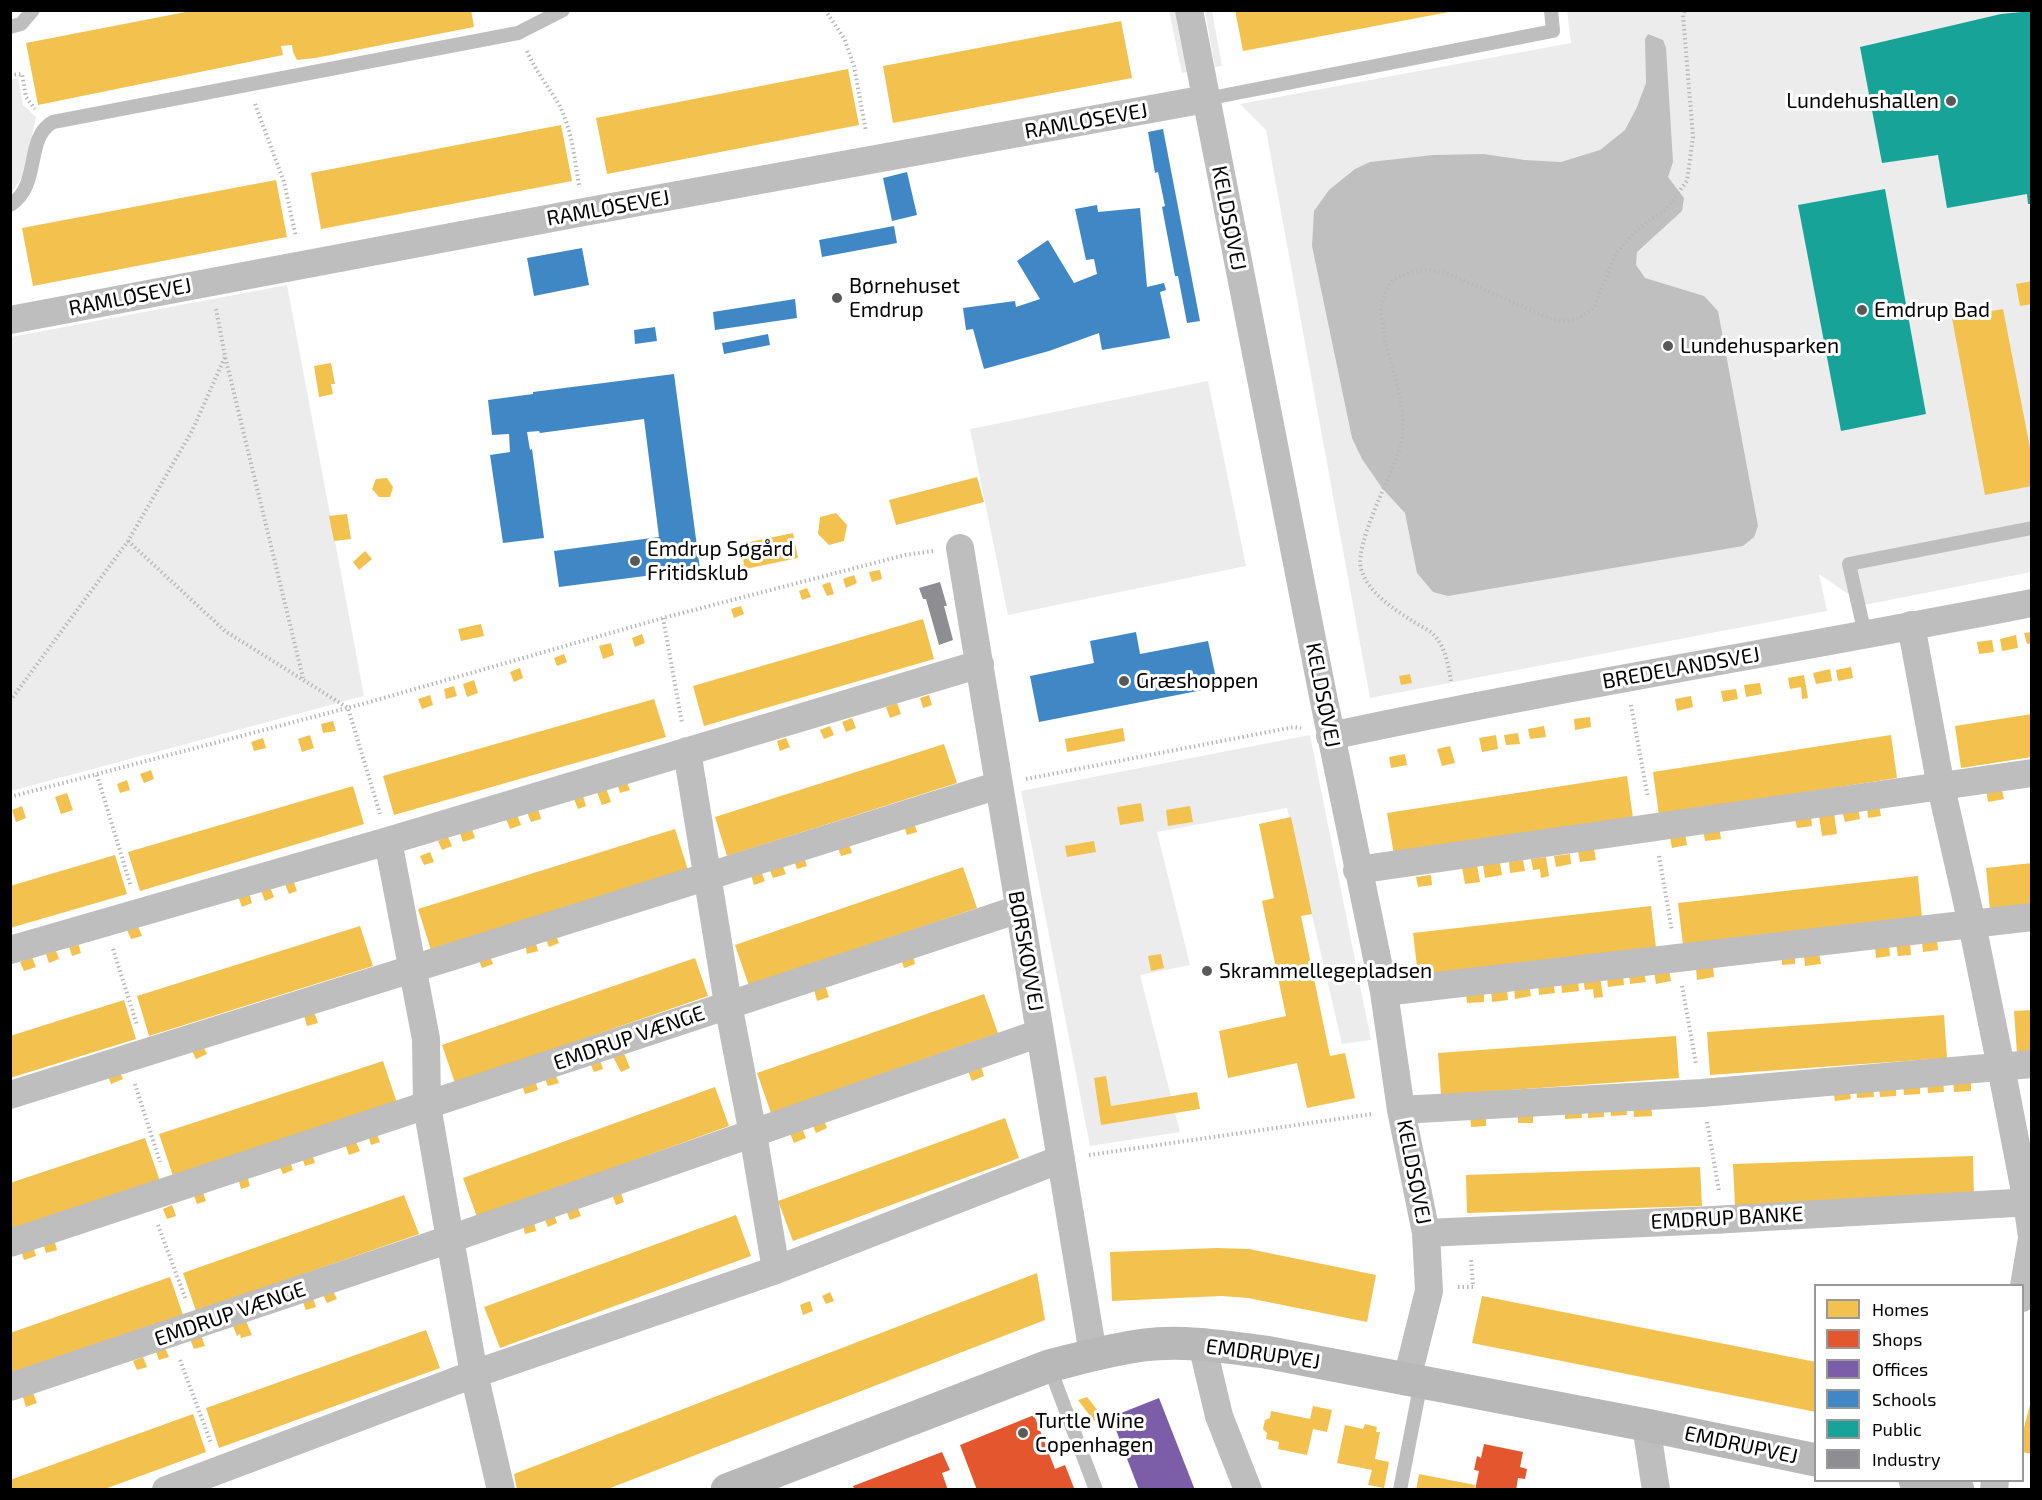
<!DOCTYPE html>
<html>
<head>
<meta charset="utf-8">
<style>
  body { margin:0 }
  #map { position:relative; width:2042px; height:1500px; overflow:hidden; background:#fff; font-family:"Exo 2",sans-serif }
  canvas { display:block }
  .frame { position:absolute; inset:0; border:12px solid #000; pointer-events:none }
  .legend { position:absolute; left:1814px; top:1284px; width:210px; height:198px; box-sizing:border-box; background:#fff; border:2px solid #999; margin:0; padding:8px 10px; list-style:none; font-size:18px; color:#000 }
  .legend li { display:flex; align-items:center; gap:12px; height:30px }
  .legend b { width:30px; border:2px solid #999 }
</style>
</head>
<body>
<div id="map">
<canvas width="2042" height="1500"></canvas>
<div class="frame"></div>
<ul class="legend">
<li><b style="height:16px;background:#f2c14e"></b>Homes</li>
<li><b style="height:16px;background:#e4572e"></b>Shops</li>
<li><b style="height:16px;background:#7b5ea7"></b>Offices</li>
<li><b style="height:16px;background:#3f88c5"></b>Schools</li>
<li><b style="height:16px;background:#17a398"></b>Public</li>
<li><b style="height:16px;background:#8d8d92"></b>Industry</li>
</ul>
</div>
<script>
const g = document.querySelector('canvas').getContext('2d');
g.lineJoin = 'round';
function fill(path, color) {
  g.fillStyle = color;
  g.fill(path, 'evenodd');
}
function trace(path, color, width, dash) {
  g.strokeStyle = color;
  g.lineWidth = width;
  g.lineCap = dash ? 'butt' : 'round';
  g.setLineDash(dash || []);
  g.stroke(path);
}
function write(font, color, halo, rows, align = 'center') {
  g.font = font + ' "Exo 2",sans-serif';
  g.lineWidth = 6;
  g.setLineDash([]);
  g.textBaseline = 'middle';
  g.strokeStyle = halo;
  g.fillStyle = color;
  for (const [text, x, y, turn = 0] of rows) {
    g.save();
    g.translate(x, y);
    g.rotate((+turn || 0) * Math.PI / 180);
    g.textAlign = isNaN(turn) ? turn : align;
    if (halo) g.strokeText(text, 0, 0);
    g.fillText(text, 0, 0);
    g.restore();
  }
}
const green = new Path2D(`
  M1169 11H1176L1188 72 1182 73Z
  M1205 11H1212L1222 66 1215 67Z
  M1567 11H2031V572L1864 605 1819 574 1827 611 1370 698 1266 130 1240 104 1571 43Z
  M18 78 23 105 36 117 23 175 11 194V79Z
  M287 285 364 696 11 791V337Z
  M1208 381 1246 566 1008 615 970 429Z
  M1310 735 1371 1040 1342 1044 1287 808 1157 832 1190 965 1140 975 1180 1132 1090 1146 1021 791Z`);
const water = new Path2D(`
  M1648 34 1663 40 1666 48 1673 162 1668 177 1684 198 1682 211 1637 252 1636 265 1645 278 1704 296 1718 311 1758 526 1754 537 1743 546 1448 596 1433 592 1417 573 1405 513 1382 488 1362 459 1352 438 1312 246 1314 211 1329 190 1355 169 1370 162 1433 155 1483 154 1525 160 1561 162 1600 150 1625 130 1637 107 1646 83 1645 39Z`);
const homes = new Path2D(`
  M196 10H471L474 27 315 58 297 60 293 52 292 45 281 46 283 55 38 105 26 43Z
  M1235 10H1448L1449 12 1243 51Z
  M1121 21 1132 78 893 123 883 66Z
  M848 69 859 125 607 174 596 118Z
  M561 125 572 181 321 229 311 173Z
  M276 180 287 237 33 286 22 228Z
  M2032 281V304L2020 306 2016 284Z
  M2003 309 2032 458V486L1985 495 1952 318Z
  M331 363 335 384H331L333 394 319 397 314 366Z
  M977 477 984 502 896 525 889 500Z
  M387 478 393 487 390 497H379L372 489 376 479Z
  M836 513 847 525 844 541 829 545 818 534 820 517Z
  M347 514 351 539 334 541 329 516Z
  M793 533 798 558 745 569 740 544Z
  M365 551 372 559 359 570 353 562Z
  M880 570 882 579 872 582 869 572Z
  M854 575 857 583 846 588 843 579Z
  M830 582 834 594 827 596 822 585Z
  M807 588 811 597 802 600 799 591Z
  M741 606 744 614 734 618 731 609Z
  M923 619 934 659 704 726 693 686Z
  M481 624 484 636 461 641 458 629Z
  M2032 632V643L2027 644 2024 633Z
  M642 634 645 643 635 647 632 638Z
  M2016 635 2018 648 2002 651 2000 639Z
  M1992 640 1994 652 1979 654 1977 642Z
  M611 643 614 655 603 659 599 646Z
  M564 654 567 662 557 666 554 658Z
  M1851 667 1853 678 1838 681 1836 670Z
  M520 668 523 678 514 682 510 672Z
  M1830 669 1832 681 1816 684 1813 673Z
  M1410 674 1412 683 1401 685 1399 676Z
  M1804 675 1808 698 1802 699 1801 687 1790 689 1788 678Z
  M474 680 478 693 467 697 463 684Z
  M1760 683 1762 694 1746 697 1744 685Z
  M454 686 457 696 446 699 444 689Z
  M1736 689 1738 699 1723 702 1721 691Z
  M430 695 433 705 422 709 418 699Z
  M929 695 932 705 923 708 920 698Z
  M1691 696 1693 707 1677 711 1675 699Z
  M654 699 666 737 394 815 383 776Z
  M897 703 901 714 890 718 886 707Z
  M2032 714V757L1961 768 1955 726Z
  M1590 717 1591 727 1575 730 1574 719Z
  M852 718 856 728 846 732 842 722Z
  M333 721 336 731 323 733 321 724Z
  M830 726 834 735 824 739 820 730Z
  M1544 726 1546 737 1530 739 1528 729Z
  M1123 728 1125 741 1067 752 1065 739Z
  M1518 733 1520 744 1506 745 1504 735Z
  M310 735 314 748 302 752 298 739Z
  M1496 735 1498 749 1482 752 1479 738Z
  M1891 735 1897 778 1659 815 1653 772Z
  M263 738 266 748 254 751 251 742Z
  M786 738 790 747 780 751 777 741Z
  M944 744 957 783 727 856 715 817Z
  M1450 746 1455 763 1442 766 1437 749Z
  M1405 754 1407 765 1391 768 1389 757Z
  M151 770 154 779 144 783 140 774Z
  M1627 776 1633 818 1394 855 1387 813Z
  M127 780 130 790 120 793 117 784Z
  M627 783 630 790 620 793 618 786Z
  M353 786 364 824 140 891 128 852Z
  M2001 786 2004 799 1988 802 1986 789Z
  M606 788 611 802 602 805 597 792Z
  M67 793 73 810 61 814 55 797Z
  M583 796 586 806 578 809 574 799Z
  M1141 803 1144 821 1120 825 1117 807Z
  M1879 805 1881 816 1868 818 1867 808Z
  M22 806 26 818 16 822 12 810Z
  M1190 806 1193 822 1168 826 1166 810Z
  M1858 807 1860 819 1845 822 1842 811Z
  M538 809 541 819 531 822 527 812Z
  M1834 813 1837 834 1822 836 1819 816Z
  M517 815 521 825 510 829 506 819Z
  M1291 817 1312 914 1301 916 1330 1056 1345 1053 1355 1098 1307 1108 1297 1063 1228 1078 1219 1031 1286 1016 1262 901 1274 898 1259 824Z
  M1811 817 1812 826 1797 828 1795 819Z
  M914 823 917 832 907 835 904 826Z
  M1719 826 1721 839 1705 841 1703 829Z
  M472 829 475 838 463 842 460 833Z
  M675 829 688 870 431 950 418 909Z
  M1685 834 1687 845 1672 848 1670 837Z
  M448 837 452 846 442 850 438 841Z
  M848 841 852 853 841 856 837 845Z
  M1094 841 1096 852 1067 857 1065 846Z
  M1594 849 1596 860 1580 862 1578 851Z
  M430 852 434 862 424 865 420 856Z
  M803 854 807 866 797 869 793 858Z
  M1570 854 1571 864 1556 867 1554 856Z
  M115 855 127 894 10 928V886Z
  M1546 857 1549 876 1541 878 1540 869 1533 870 1531 859Z
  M1523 860 1525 871 1510 873 1509 862Z
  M781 862 786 874 773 878 768 866Z
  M1500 863 1502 875 1485 878 1483 865Z
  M2032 863V906L1990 910 1986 868Z
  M1477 865 1480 882 1465 884 1462 867Z
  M963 867 977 908 749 986 735 945Z
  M760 869 765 881 754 885 750 872Z
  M1431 875 1432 885 1418 887 1416 877Z
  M1918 876 1922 918 1683 945 1678 903Z
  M293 880 297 891 289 894 285 884Z
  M270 887 274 897 265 901 261 891Z
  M249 893 252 903 242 907 238 896Z
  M1651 906 1656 948 1418 975 1413 933Z
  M138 926 142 936 131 939 127 930Z
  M360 926 373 966 149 1036 137 996Z
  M555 933 559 943 549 947 545 937Z
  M535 940 538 951 527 954 525 943Z
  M1937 940 1938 950 1923 952 1922 942Z
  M78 943 81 953 72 956 69 946Z
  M1910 943 1911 955 1898 956 1896 944Z
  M1889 945 1890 956 1876 958 1875 947Z
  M56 951 59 959 49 963 46 954Z
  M1819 953 1821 964 1805 966 1804 956Z
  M489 954 493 964 482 968 478 958Z
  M1161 954 1164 968 1151 971 1148 956Z
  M913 956 915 964 904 968 901 959Z
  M32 957 36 967 24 971 20 962Z
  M695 958 708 996 455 1083 442 1045Z
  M1795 958V964L1782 965V959Z
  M1713 966 1714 977 1697 980 1696 968Z
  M1669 970 1671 981 1656 984 1654 972Z
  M1644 972 1646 982 1630 984 1629 974Z
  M1623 975 1624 985 1608 987 1607 977Z
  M1600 977 1603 997 1594 998 1593 989 1585 990 1583 979Z
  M1578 980 1579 991 1562 993 1561 982Z
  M1553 981 1555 993 1539 995 1538 983Z
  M825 985 829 997 817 1001 814 989Z
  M1529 985 1531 996 1515 999 1514 987Z
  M1507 987 1508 1000 1492 1002 1491 989Z
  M1484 991V1002L1467 1003 1466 992Z
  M984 994 998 1033 771 1113 757 1073Z
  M124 1000 136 1039 10 1078V1036Z
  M313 1009 318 1023 307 1026 303 1012Z
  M2032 1010V1052L2017 1053 2014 1011Z
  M1944 1015 1947 1058 1710 1075 1707 1032Z
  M1676 1036 1679 1078 1441 1095 1438 1053Z
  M202 1044 207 1054 196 1059 191 1049Z
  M623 1051 630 1068 621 1072 612 1055Z
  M600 1060 603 1069 594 1072 590 1063Z
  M383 1061 397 1103 173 1176 159 1134Z
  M981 1066 984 1076 972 1081 968 1071Z
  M118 1068 123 1079 111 1084 107 1073Z
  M555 1074 559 1083 548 1086 544 1077Z
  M1106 1076 1111 1106 1197 1092 1200 1109 1101 1125 1094 1078Z
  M1971 1079V1091L1954 1092 1953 1080Z
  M535 1080 538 1090 525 1094 522 1085Z
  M1943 1081 1944 1092 1928 1093 1927 1082Z
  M1920 1083V1094L1904 1095 1903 1084Z
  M1896 1085V1096L1880 1097 1879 1086Z
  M1873 1086 1874 1097 1857 1098 1856 1087Z
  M715 1087 729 1126 477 1217 463 1178Z
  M1849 1088 1851 1099 1835 1101 1833 1089Z
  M1651 1102 1652 1116 1634 1117 1633 1104Z
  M1626 1104 1627 1115 1611 1116 1610 1106Z
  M1604 1106V1117L1588 1118V1107Z
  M1581 1107 1582 1118 1565 1119V1108Z
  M1533 1111V1123H1518V1112Z
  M1486 1114V1126L1471 1127 1470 1115Z
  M823 1118 827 1128 816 1133 812 1123Z
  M1005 1118 1019 1158 793 1241 778 1201Z
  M801 1126 806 1138 794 1143 789 1131Z
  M376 1132 380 1142 371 1145 368 1135Z
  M145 1138 160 1181 10 1230V1183Z
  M355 1140 360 1151 349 1155 345 1144Z
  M312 1154 315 1163 305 1166 302 1157Z
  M1973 1156 1974 1198 1735 1206 1733 1164Z
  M289 1159 293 1170 283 1174 278 1163Z
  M1700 1167 1702 1206 1467 1213 1466 1175Z
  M247 1175 250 1186 241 1189 238 1178Z
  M202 1190 206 1201 197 1204 193 1193Z
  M621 1193 624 1202 616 1205 613 1197Z
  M404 1195 419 1234 196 1311 183 1273Z
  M172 1205 176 1216 167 1219 163 1209Z
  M577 1206 581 1216 570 1220 566 1210Z
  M554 1214 557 1223 548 1227 544 1218Z
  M736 1215 751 1256 500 1348 484 1307Z
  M534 1222 536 1231 525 1234 523 1225Z
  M54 1239 57 1250 46 1253 43 1243Z
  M33 1246 36 1256 24 1260 21 1250Z
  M1217 1248 1249 1249 1376 1275 1367 1322 1248 1298 1222 1296 1112 1301 1110 1252Z
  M1037 1273 1045 1320 605 1490H517L514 1474Z
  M170 1277 183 1315 10 1375V1333Z
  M333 1291 337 1299 327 1303 323 1295Z
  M830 1292 834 1301 826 1304 822 1296Z
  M1482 1296 1816 1362V1412L1472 1343Z
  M313 1298 316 1307 306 1310 303 1302Z
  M810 1301 813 1311 803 1315 800 1305Z
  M246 1321 252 1335 241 1338 240 1334 237 1336 233 1326Z
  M426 1330 440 1368 219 1448 206 1408Z
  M201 1335 205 1346 194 1349 190 1339Z
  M165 1348 169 1357 159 1360 156 1352Z
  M143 1357 147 1367 137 1370 133 1361Z
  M33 1393 37 1403 26 1407 23 1397Z
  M1087 1397 1102 1416 1094 1421 1078 1400Z
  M2030 1405H2032V1454L2022 1452V1435Z
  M1313 1406 1332 1410 1327 1432 1313 1429 1307 1455 1278 1449 1279 1442 1266 1439 1267 1433 1263 1429 1265 1420 1270 1418 1271 1411 1310 1419Z
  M193 1414 206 1452 102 1490H10V1480Z
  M1365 1424 1377 1427 1376 1432H1380L1375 1459 1389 1462 1384 1488 1368 1485 1372 1470 1337 1463 1345 1425 1363 1429Z
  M1419 1474 1475 1485 1474 1490H1416Z`);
const shops = new Path2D(`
  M1034 1415 1055 1469 1065 1465 1074 1488 977 1490 960 1445Z
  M1484 1444 1523 1452 1520 1467 1527 1469 1525 1479 1518 1478 1516 1490H1475L1479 1471 1474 1470 1477 1456 1481 1458Z
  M942 1452 950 1470 942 1473 948 1490H855L853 1486Z`);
const offices = new Path2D(`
  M1159 1398 1195 1490H1139L1111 1417Z`);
const schools = new Path2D(`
  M1163 129 1200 321 1187 323 1178 276H1175L1162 207 1165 206 1158 172 1155 173 1148 132Z
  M907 172 917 215 892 221 883 178Z
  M1097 205 1098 212 1140 208 1147 287 1164 283 1166 290 1160 292 1170 338 1102 350 1099 333 1049 351 984 369 973 329 966 330 963 308 1015 301 1016 307 1040 299 1017 261 1048 240 1074 283 1097 274 1094 259 1086 260 1075 209Z
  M894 226 897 243 822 257 819 240Z
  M582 248 589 285 534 296 527 258Z
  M795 299 797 318 715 330 713 312Z
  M655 327 657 341 635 344 634 330Z
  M768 334 770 345 724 354 722 343Z
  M674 374 700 569 559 587 554 551 659 537 644 419 540 433 539 431 527 432 530 450 532 449 544 538 503 543 490 455 510 452 509 434 492 435 488 400 533 394V392Z
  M1136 632 1140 654 1208 641 1218 687 1039 722 1030 676 1094 663 1090 641Z`);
const public = new Path2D(`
  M2032 11V204H2028L2027 194 1947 208 1938 155 1882 163 1860 47 2001 14Z
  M1885 189 1926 414 1841 431 1798 205Z`);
const industry = new Path2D(`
  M940 582 947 606H944L953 640 939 645 926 599H923L919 588Z`);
const path = new Path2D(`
  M825 10 844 38 854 66 866 132
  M527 51C535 70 547 85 558 103 572 128 574 157 579 185
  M10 75 22 74 26 97 35 109
  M255 104 284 182 296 237
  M216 309 225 356 303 678
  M128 541 225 631 348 708 380 814
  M663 618 682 723
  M1451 681C1448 665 1446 648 1434 635 1428 629 1418 625 1411 620 1392 608 1368 592 1361 569 1354 545 1392 474 1400 448 1411 411 1390 369 1384 332 1383 324 1380 313 1381 305 1383 297 1388 287 1392 280 1412 270 1428 267 1449 274L1551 319 1563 321 1579 318 1594 308 1616 253 1639 228 1666 209 1687 181 1693 137 1683 15 1685 10
  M10 701 128 541 192 431 225 357
  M1631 705 1648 798
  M97 775 131 887
  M1026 779 1294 727 1301 728
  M10 797 366 703 663 618 905 555 933 551
  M1659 856 1672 931
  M113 949 137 1025
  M1682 986 1696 1064
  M135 1084 160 1162
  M1707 1122 1719 1191
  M1089 1155 1372 1114
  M158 1225 186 1300
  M1458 1287H1473L1471 1259
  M180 1360 211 1443`);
const lane = new Path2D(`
  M10 27 21 24 33 10
  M1206 99 1553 31 1551 10
  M10 205C42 185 24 138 53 122L518 33 563 10
  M1865 634 1849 564 2032 528
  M1049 1366 1096 1490
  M1400 1490 1421 1382`);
const street = new Path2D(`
  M1189 10 1323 696 1384 992 1401 1110 1426 1233 1429 1291 1407 1379
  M10 320 584 212 1206 99
  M960 548 1093 1354
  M1911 625 1941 787 1972 924 2001 1067 2027 1202 2032 1237
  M1330 736C1563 686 1798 649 2032 603
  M687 751 728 1004 753 1134 776 1270
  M388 841 426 1039 427 1106 450 1239 474 1374 501 1490
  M1357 870 2032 773
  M10 950 388 841 980 664
  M1384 992 2032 917
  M10 1095 999 785
  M1401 1110 1702 1093 2032 1064
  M1426 1233 1712 1220 2032 1202
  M10 1243 1019 909
  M2022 1298 2032 1238
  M1202 1344 1219 1416 1248 1490
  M10 1387 450 1239 1040 1033
  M1646 1425 1656 1490
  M166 1490 474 1374 776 1270 1061 1159
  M1994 1490 1995 1480`);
const secondary = new Path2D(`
  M1915 1480 1958 1490
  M727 1490 1049 1366C1081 1358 1112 1349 1144 1345 1184 1340 1225 1347 1265 1352L1646 1425 1816 1460`);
const markers = [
  [1951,101,6,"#595959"],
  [837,298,6,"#595959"],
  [1862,310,6,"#595959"],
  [1668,346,6,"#595959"],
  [635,561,6,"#595959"],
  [1124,681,6,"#595959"],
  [1207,971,6,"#595959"],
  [1023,1433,6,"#595959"]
];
const poiNames = [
  ["Lundehushallen",1939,101,"right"],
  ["Børnehuset",849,286],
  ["Emdrup",849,310],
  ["Emdrup Bad",1874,310],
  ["Lundehusparken",1680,346],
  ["Emdrup Søgård",647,549],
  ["Fritidsklub",647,573],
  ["Græshoppen",1136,681],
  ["Skrammellegepladsen",1219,971],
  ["Turtle Wine",1035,1421],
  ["Copenhagen",1035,1445]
];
const streetNames = [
  ["RAMLØSEVEJ",1086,121,-10],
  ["RAMLØSEVEJ",608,208,-10],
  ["KELDSØVEJ",1229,218,79],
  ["RAMLØSEVEJ",130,297,-11],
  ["BREDELANDSVEJ",1681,668,-10],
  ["KELDSØVEJ",1323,695,79],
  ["BØRSKOVVEJ",1026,951,80],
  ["EMDRUP VÆNGE",629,1038,-19],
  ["KELDSØVEJ",1414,1172,79],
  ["EMDRUP BANKE",1727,1218,-3],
  ["EMDRUP VÆNGE",230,1314,-19],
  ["EMDRUPVEJ",1263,1354,8],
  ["EMDRUPVEJ",1741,1445,12]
];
fill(green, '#ececec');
fill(water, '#bfbfbf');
fill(homes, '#f2c14e');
fill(shops, '#e4572e');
fill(offices, '#7b5ea7');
fill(schools, '#3f88c5');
fill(public, '#17a398');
fill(industry, '#8d8d92');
trace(path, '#b9b9b9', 4, [1.5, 3]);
trace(lane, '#bebebe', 14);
trace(street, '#bebebe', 28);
trace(secondary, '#b8b8b8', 33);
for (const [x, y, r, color] of markers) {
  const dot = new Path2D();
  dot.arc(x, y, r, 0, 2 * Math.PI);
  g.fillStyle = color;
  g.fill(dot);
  trace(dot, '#fff', 2);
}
write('21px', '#000', '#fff', poiNames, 'left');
write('21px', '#000', '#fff', streetNames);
</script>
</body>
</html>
